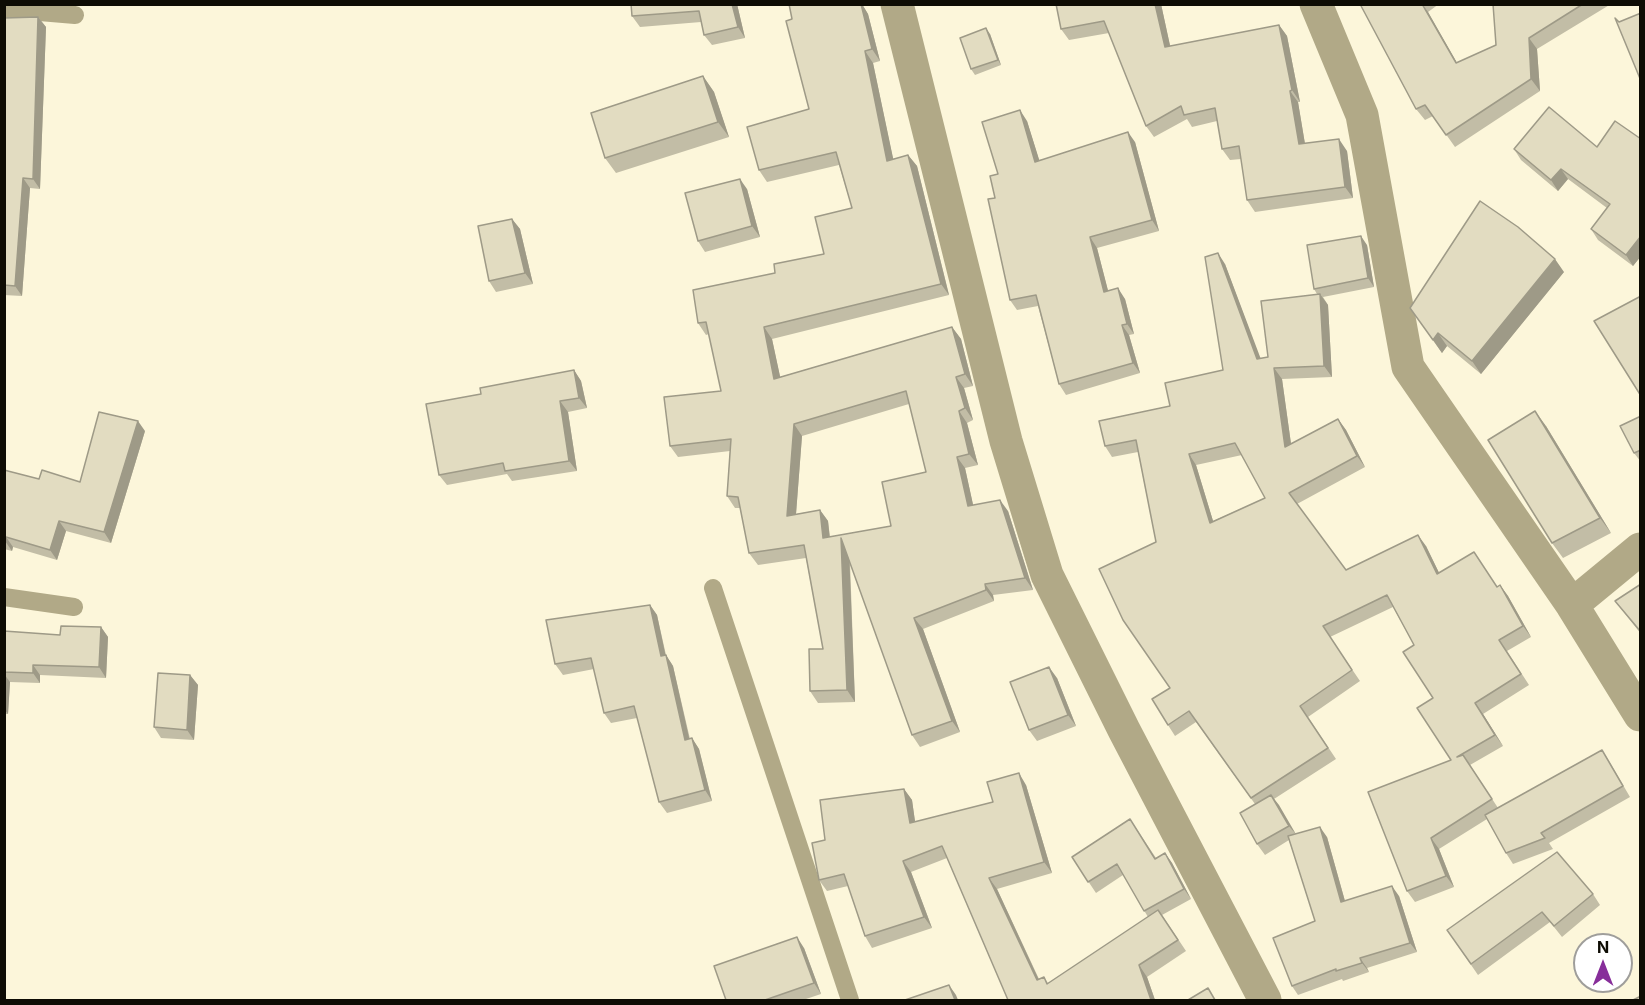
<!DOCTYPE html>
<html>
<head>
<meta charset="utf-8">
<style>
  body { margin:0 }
  #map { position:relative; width:1645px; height:1005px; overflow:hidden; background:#fcf6da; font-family:Inter,sans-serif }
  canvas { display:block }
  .frame { position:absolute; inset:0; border:6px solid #0e0c04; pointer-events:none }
  .north { position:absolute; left:1573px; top:933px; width:60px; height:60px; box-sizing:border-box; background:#fff; border:2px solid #9f9e9b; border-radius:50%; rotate:0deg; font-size:16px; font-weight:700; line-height:24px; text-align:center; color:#0e0c04 }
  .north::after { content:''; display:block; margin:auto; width:21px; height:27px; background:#872e9a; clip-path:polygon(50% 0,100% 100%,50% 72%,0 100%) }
</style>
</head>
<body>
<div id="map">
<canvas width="1645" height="1005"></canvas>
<div class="frame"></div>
<div class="north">N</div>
</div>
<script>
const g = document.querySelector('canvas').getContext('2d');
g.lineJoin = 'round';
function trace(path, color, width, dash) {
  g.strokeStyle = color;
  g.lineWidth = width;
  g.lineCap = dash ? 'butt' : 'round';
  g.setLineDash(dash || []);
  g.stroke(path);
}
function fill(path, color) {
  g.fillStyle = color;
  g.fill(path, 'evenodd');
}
const lane = new Path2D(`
  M4 9 75 15
  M713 588 850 1000
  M4 597 74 607`);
const street = new Path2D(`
  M897 4 1006 441 1047 575 1124 730 1265 1000
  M1316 4 1362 115 1408 367 1572 605 1640 715
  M1572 605 1640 549`);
const wall = new Path2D(`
  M737 4 745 38 712 45 704 35 701 22 640 27 632 16Z
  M1056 4H1161L1170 46 1279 25 1287 36 1300 102H1298L1305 144 1347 151 1353 198 1255 212 1247 200 1241 159 1230 160 1222 149 1217 121 1192 127 1187 119 1154 137 1146 126 1109 33 1069 40 1061 29Z
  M1360 4H1439L1428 12 1457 63 1496 45 1493 4H1611L1537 49 1540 91 1455 147 1433 116 1425 120 1416 109Z
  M863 6 868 14 880 61 873 63 893 159 908 155 917 166 949 295 772 339 780 377 952 327 961 339 973 386 964 388 973 420 967 423 978 465 965 468 973 505 1008 511 1033 590 993 595 994 601 923 629 960 732 920 747 912 735 850 562 855 702 818 703 810 691 823 649 806 558 758 565 749 553 740 508H735L727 496 730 451 678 457 670 446 721 391 709 334 706 335 698 323 775 273 824 254 852 208 839 165 767 182 759 170 809 109 792 19ZM909 404 926 472 891 526 830 537 828 521 820 510 796 514 802 436Z
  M38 17 46 27 40 189 30 188 22 296 4 295V18Z
  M990 34 1001 65 975 75 971 69Z
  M703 76 714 92 729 137 616 173 605 158Z
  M1027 121 1039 160 1135 142 1159 231 1097 248 1108 291 1125 299 1134 334 1129 335 1140 373 1066 395 1059 384 1038 306 1017 310 1010 300 995 198 998 174Z
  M1641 139V256L1633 266 1598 240 1591 229 1607 208 1568 179 1558 191 1521 160 1514 149 1597 147Z
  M747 189 760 237 705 252 698 241Z
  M512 219 520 229 533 284 496 292 489 281Z
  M1367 245 1374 287 1323 297 1328 305 1332 377 1282 379 1291 444 1338 419 1346 430 1365 467 1297 504 1346 570 1426 546 1439 573 1497 587 1500 585 1508 596 1531 637 1507 651 1529 685 1483 714 1503 746 1470 765 1498 808 1602 750 1609 761 1630 797 1549 843 1553 849 1513 864 1506 853 1487 819 1439 849 1454 887 1415 902 1407 891 1451 760 1433 698 1414 645 1393 607 1330 637 1360 681 1308 717 1336 759 1274 799 1295 834 1327 837 1345 901 1399 896 1417 952 1367 968 1369 972 1343 981 1342 979 1298 995 1292 986 1315 921 1289 840 1265 855 1257 844 1255 804 1196 722 1175 736 1168 725 1170 688 1156 542 1138 452 1112 457 1105 446 1170 406 1223 370 1225 264 1260 359 1268 357 1317 294 1314 289ZM1242 455 1265 498 1213 521 1196 465Z
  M1564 272 1481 374 1447 346 1442 353 1410 308Z
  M574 370 581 381 587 408 568 412 577 471 512 481 507 474 447 485 439 475 481 394Z
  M1641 416V462L1634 453Z
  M1546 426 1611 533 1563 558 1552 543Z
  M145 431 111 543 66 531 57 560 13 547 12 551 4 549V470L39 479 80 482Z
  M1641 584V634L1615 601Z
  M650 605 657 615 666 655 673 666 690 739 692 738 699 749 712 801 667 813 659 802 637 718 611 723 604 713 594 669 563 675 555 664Z
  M101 627 108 637 106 678 40 675V683L10 682 8 714H4V631L60 635Z
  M190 675 198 685 194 740 161 738 154 727Z
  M1057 678 1076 726 1037 741 1029 730Z
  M1026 785 1052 873 997 889 1039 979 1044 977 1048 983 1148 917 1123 875 1096 893 1072 857 1130 819 1156 858 1165 853 1172 863 1191 899 1162 915 1186 951 1147 977 1155 1000H1008L947 858 911 872 932 928 872 948 865 936 848 886 827 891 819 880 825 840 904 789 912 800 915 822 993 802Z
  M1593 894 1600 905 1562 937 1550 922 1478 975 1447 930Z
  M804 948 821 994 803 1000H726Z`);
const shadedWall = new Path2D(`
  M732 4H737L745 38 738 27Z
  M858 4H862L868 14 880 61 872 49Z
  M1155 4H1161L1173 59 1165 47Z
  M1422 4 1428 12 1464 75 1456 63Z
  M38 17 46 27 40 189 33 179Z
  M1279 25 1287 36 1300 102 1292 90Z
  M986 28 990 34 1001 65 998 60Z
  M1529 38 1537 49 1540 91 1531 79Z
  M865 51 873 63 896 172 887 161Z
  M703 76 714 92 729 137 718 122Z
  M1290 91 1298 102 1307 156 1299 144Z
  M1020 110 1027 121 1043 172 1035 162Z
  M1128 132 1135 142 1159 231 1152 220Z
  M1339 139 1347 151 1353 198 1345 187Z
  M908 155 917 166 949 295 941 284Z
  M1561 169 1568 179 1558 191 1551 180Z
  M23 178 30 188 22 296 15 286Z
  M740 179 747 189 760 237 752 226Z
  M512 219 520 229 533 284 525 273Z
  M1361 236 1367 245 1374 287 1368 278Z
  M1641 236V256L1633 266 1626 255Z
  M1090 237 1097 248 1111 302 1104 292Z
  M1218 253 1225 264 1265 370 1257 359Z
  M1555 259 1564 272 1481 374 1472 361Z
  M1118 288 1125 299 1134 334 1127 324Z
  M1320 294 1328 305 1332 377 1324 366Z
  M1122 325 1129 335 1140 373 1133 363Z
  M764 327 772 339 783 390 774 379Z
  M952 327 961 339 973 386 965 374Z
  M1438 333 1447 346 1442 353 1433 340Z
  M1274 368 1282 379 1293 458 1285 447Z
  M574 370 581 381 587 408 579 398Z
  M956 377 964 388 973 420 965 408Z
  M560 401 568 412 577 471 569 461Z
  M959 411 967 423 978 465 969 454Z
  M1535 411 1546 426 1611 533 1600 518Z
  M1338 419 1346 430 1365 467 1357 456Z
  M138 421 145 431 111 543 104 532Z
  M794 424 802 436 795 527 787 516Z
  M1189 454 1196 465 1217 534 1210 523Z
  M957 457 965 468 976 518 968 506Z
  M1000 500 1008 511 1033 590 1025 578Z
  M820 510 828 521 831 550 823 538Z
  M59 521 66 531 57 560 50 550Z
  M1418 535 1426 546 1445 585 1437 574Z
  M6 537 13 547 12 551 5 541Z
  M841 538 849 550 855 702 847 690Z
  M985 584 993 595 994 601 986 590Z
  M1500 585 1508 596 1531 637 1523 626Z
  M650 605 657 615 668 667 661 656Z
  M914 618 923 629 960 732 952 721Z
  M101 627 108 637 106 678 99 667Z
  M666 655 673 666 692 751 685 740Z
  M33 665 40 675V683L33 673Z
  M1049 667 1057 678 1076 726 1068 715Z
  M4 674 10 682 8 714 4 709Z
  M190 675 198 685 194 740 187 730Z
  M1475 703 1483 714 1503 746 1495 735Z
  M692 738 699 749 712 801 705 790Z
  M1019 773 1026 785 1052 873 1044 862Z
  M904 789 912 800 917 835 910 823Z
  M1271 795 1279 805 1297 836 1289 826Z
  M1320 827 1327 837 1348 912 1341 902Z
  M1431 838 1439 849 1454 887 1446 876Z
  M1165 853 1172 863 1191 899 1184 889Z
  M903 861 911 872 932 928 924 917Z
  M989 878 997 889 1044 991 1037 980Z
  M1392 886 1399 896 1417 952 1410 943Z
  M797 937 804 948 821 994 814 983Z
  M1360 958 1367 968 1369 972 1362 963Z
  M1139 965 1147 977 1155 1000H1151Z
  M949 985 956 995 958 1000H955Z`);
const building = new Path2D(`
  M631 4H732L738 27 704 35 699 11 632 16Z
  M789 4H861L872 49 865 51 887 161 908 155 941 284 764 327 774 379 952 327 965 374 956 377 965 408 959 411 969 454 957 457 968 506 1000 500 1025 578 985 584 986 590 914 618 952 721 912 735 841 538 847 690 810 691 809 649H823L804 545 749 553 738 497 727 496 731 439 670 446 664 397 721 391 706 322 698 323 693 290 775 273 774 264 824 254 815 217 852 208 836 152 759 170 747 127 809 109 786 21 792 19ZM906 391 926 472 882 482 891 526 823 538 820 510 787 516 794 424Z
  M1056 4H1155L1165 47 1279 25 1292 90 1290 91 1299 144 1339 139 1345 187 1247 200 1239 146 1222 149 1215 108 1184 115 1181 106 1146 126 1104 21 1061 29Z
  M1360 4H1422L1456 63 1496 45 1493 4H1583L1529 38 1531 79 1446 135 1425 105 1416 109Z
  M1641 13V81L1615 18 1619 22Z
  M38 17 33 179 23 178 15 286 4 285V18Z
  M986 28 998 60 971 69 960 38Z
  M703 76 718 122 605 158 591 113Z
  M1549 107 1597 147 1615 121 1641 139V236L1626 255 1591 229 1610 204 1561 169 1551 180 1514 149Z
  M1020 110 1035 162 1128 132 1152 220 1090 237 1104 292 1118 288 1127 324 1122 325 1133 363 1059 384 1036 295 1010 300 988 199 995 198 990 176 998 174 982 122Z
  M740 179 752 226 698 241 685 193Z
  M1480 201 1518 227 1555 259 1472 361 1438 333 1433 340 1410 308Z
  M512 219 525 273 489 281 478 226Z
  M1361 236 1368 278 1314 289 1307 245Z
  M1218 253 1257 359 1268 357 1261 301 1320 294 1324 366 1274 368 1285 447 1338 419 1357 456 1289 493 1346 570 1418 535 1437 574 1474 552 1497 587 1500 585 1523 626 1499 640 1521 674 1475 703 1495 735 1457 757 1463 755 1492 799 1431 838 1446 876 1407 891 1368 792 1451 760 1417 708 1433 698 1403 652 1414 645 1387 595 1323 626 1352 670 1300 706 1328 748 1251 798 1189 711 1168 725 1152 699 1170 688 1123 620 1099 569 1156 542 1136 440 1105 446 1099 421 1170 406 1165 383 1223 370 1205 257ZM1235 443 1265 498 1210 523 1189 454Z
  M1641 296V396L1594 321Z
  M574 370 579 398 560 401 569 461 505 471 503 463 439 475 426 404 481 394 480 388Z
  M1535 411 1600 518 1552 543 1488 440Z
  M99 412 138 421 104 532 59 521 50 550 6 537 4 541V470L39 479 42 470 80 482Z
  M1641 416V450L1634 453 1620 426Z
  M1641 584V632L1615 601Z
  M650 605 661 656 666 655 685 740 692 738 705 790 659 802 634 706 604 713 591 658 555 664 546 620Z
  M61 626 101 627 99 667 33 665V673L4 672V631L60 635Z
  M1049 667 1068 715 1029 730 1010 682Z
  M158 673 190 675 187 730 154 727Z
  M1602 750 1623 786 1541 833 1545 838 1506 853 1485 815Z
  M1019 773 1044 862 989 878 1037 980 1044 977 1047 984 1158 910 1178 940 1139 965 1151 1000H1008L942 846 903 861 924 917 865 936 844 874 819 880 812 843 825 840 820 800 904 789 910 823 993 802 987 782Z
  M1271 795 1289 826 1257 844 1240 813Z
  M1130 819 1155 859 1165 853 1184 889 1144 911 1117 864 1088 882 1072 857Z
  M1320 827 1341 902 1392 886 1410 943 1360 958 1362 963 1336 971V969L1292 986 1273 938 1315 921 1288 836Z
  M1557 852 1593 894 1554 926 1542 912 1471 964 1447 930Z
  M797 937 814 983 765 1000H726L714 966Z
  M949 985 955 1000H905Z
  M1208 988 1215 1000H1188Z
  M1641 996V1000H1633Z`);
trace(lane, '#b1a987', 18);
trace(street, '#b1a987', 33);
fill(wall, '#c2bda6');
fill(shadedWall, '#9e9a87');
fill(building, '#e2dcc1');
trace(building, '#9e9a87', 1.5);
</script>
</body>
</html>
